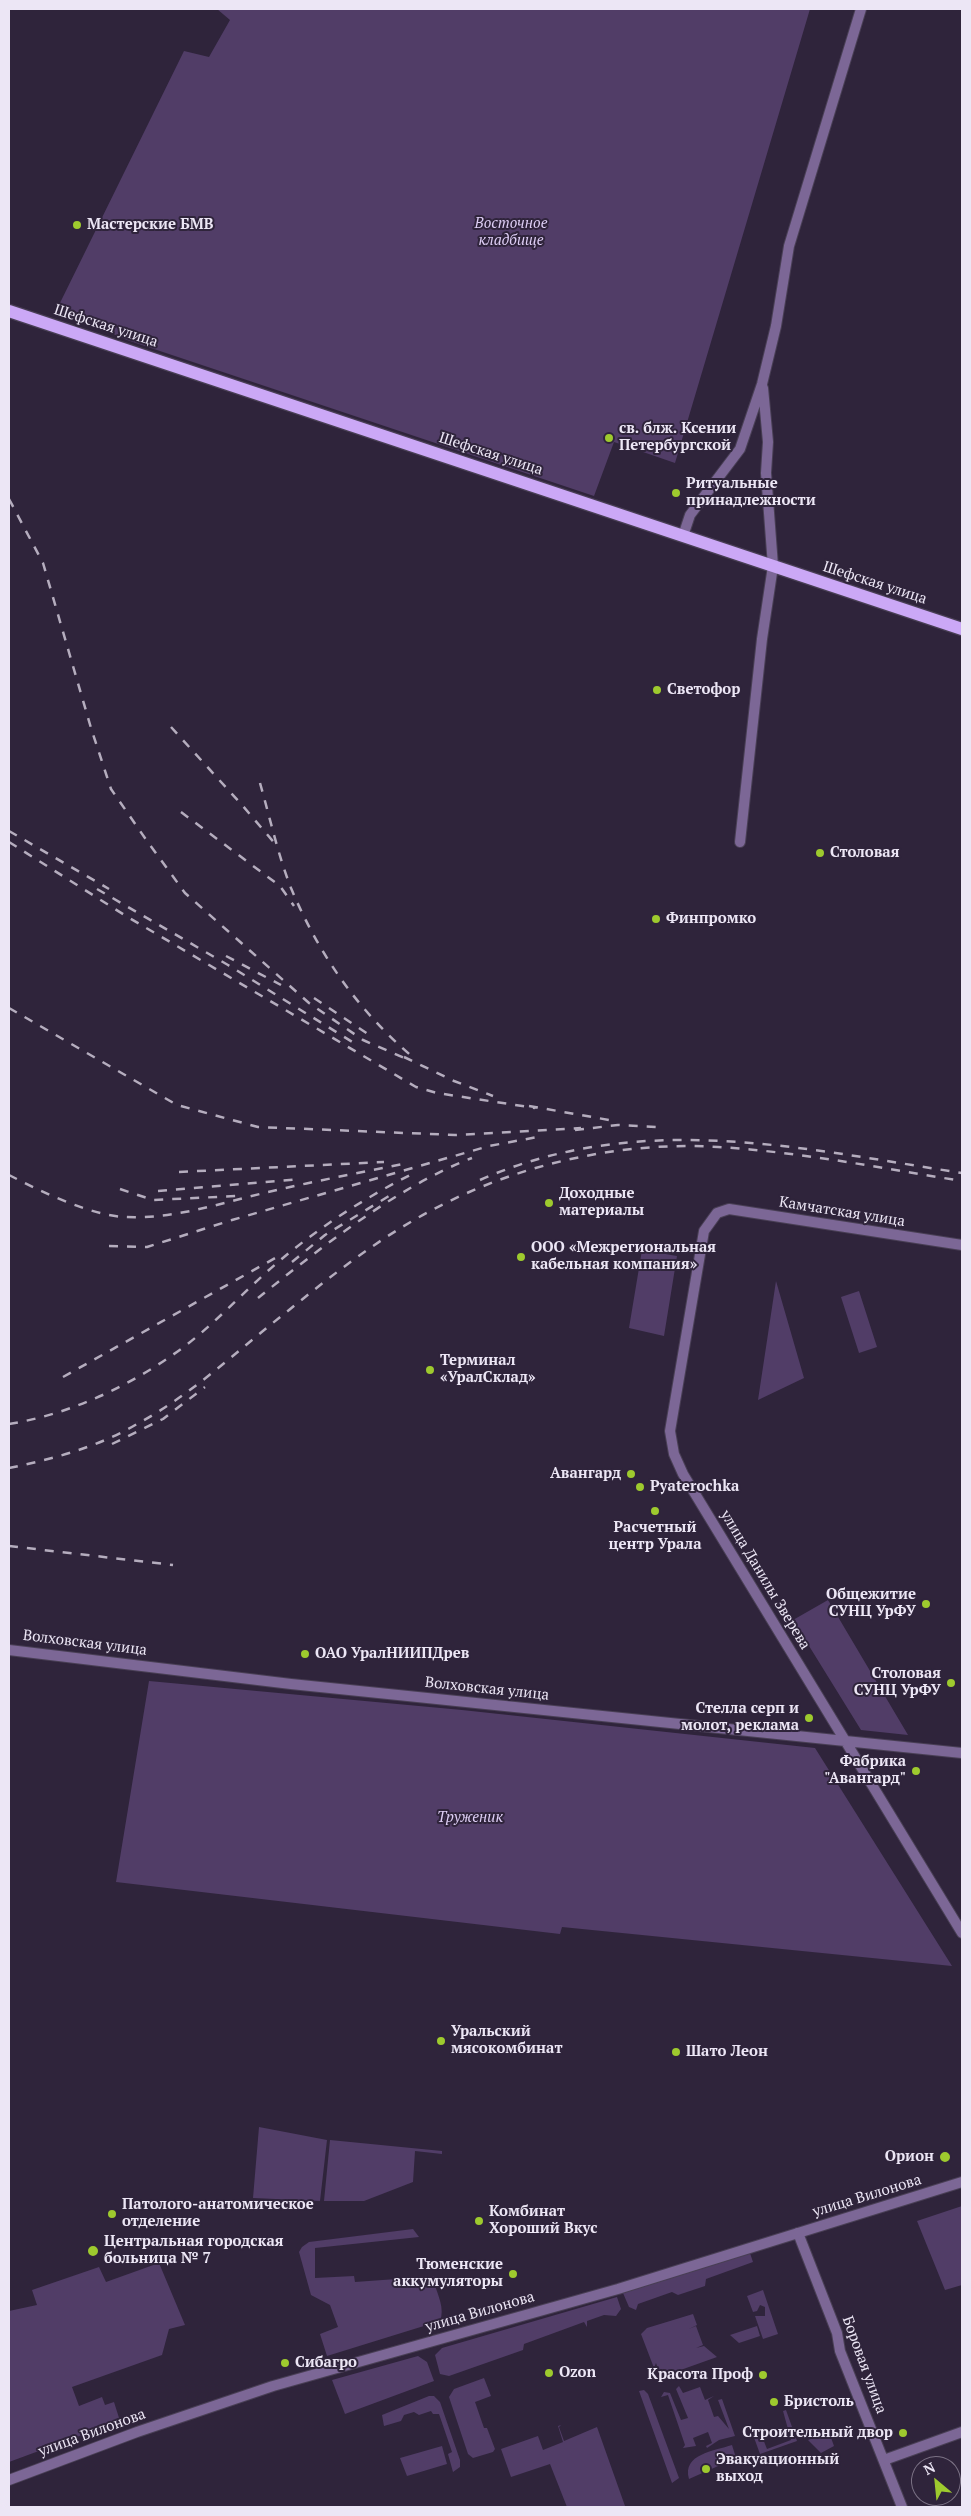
<!DOCTYPE html>
<html>
<head>
<meta charset="utf-8">
<style>
  body { margin:0 }
  #map { position:relative; width:971px; height:2516px; overflow:hidden; background:#2f243b; font-family:"PT Serif",serif }
  canvas { display:block }
  .frame { position:absolute; inset:0; border:10px solid #ece6f5; pointer-events:none }
  .north { position:absolute; left:911px; top:2456px; width:50px; height:50px; box-sizing:border-box; background:#2f243b; border:1px solid #7b7285; border-radius:50%; rotate:332deg; font-size:14px; font-weight:700; line-height:20px; text-align:center; color:#ece6f5 }
  .north::after { content:''; display:block; margin:auto; width:18px; height:22px; background:#9eca2e; clip-path:polygon(50% 0,100% 100%,50% 72%,0 100%) }
</style>
</head>
<body>
<div id="map">
<canvas width="971" height="2516"></canvas>
<div class="frame"></div>
<div class="north">N</div>
</div>
<script>
const g = document.querySelector('canvas').getContext('2d');
g.lineJoin = 'round';
function fill(path, color) {
  g.fillStyle = color;
  g.fill(path, 'evenodd');
}
function trace(path, color, width, dash) {
  g.strokeStyle = color;
  g.lineWidth = width;
  g.lineCap = dash ? 'butt' : 'round';
  g.setLineDash(dash || []);
  g.stroke(path);
}
function write(font, color, halo, rows, align = 'center') {
  g.font = font + ' "PT Serif",serif';
  g.lineWidth = 4;
  g.setLineDash([]);
  g.textBaseline = 'middle';
  g.strokeStyle = halo;
  g.fillStyle = color;
  for (const [text, x, y, turn = 0] of rows) {
    g.save();
    g.translate(x, y);
    g.rotate((+turn || 0) * Math.PI / 180);
    g.textAlign = isNaN(turn) ? turn : align;
    if (halo) g.strokeText(text, 0, 0);
    g.fillText(text, 0, 0);
    g.restore();
  }
}
const green = new Path2D(`
  M217 9H810L675 463 614 442 594 496 127 340 57 309 184 51 209 57 230 20Z
  M642 1250 677 1256 664 1336 629 1328Z
  M776 1281 804 1378 758 1400Z
  M859 1291 877 1347 859 1353 841 1297Z
  M828 1600 908 1735 861 1730 793 1620Z
  M149 1681 462 1710 815 1748 952 1966 562 1927 560 1934 116 1882Z
  M259 2127 327 2140 320 2201 253 2198Z
  M330 2140 442 2151V2154L415 2151 413 2182 364 2201H324Z
  M962 2206V2285L945 2290 917 2221Z
  M413 2229 419 2237 315 2248V2278L354 2276 355 2282 438 2276 434 2283C438 2295 445 2309 440 2321L327 2356 320 2334 338 2327 330 2305 311 2295 299 2252 302 2247 309 2242Z
  M750 2253 753 2262 706 2279 705 2286 678 2295 672 2292 638 2304 636 2310 629 2307 623 2293Z
  M159 2263 185 2325 169 2329 162 2355 72 2387 79 2406 102 2397 105 2405 114 2402 120 2421 9 2462V2311L37 2305 32 2290 99 2267 106 2282Z
  M763 2290 778 2334 763 2339 755 2316H765V2307L760 2305 757 2311 753 2312 747 2296Z
  M617 2297 621 2309 616 2316 604 2315 587 2321V2327L584 2322 524 2344 523 2350 449 2376 440 2374 435 2355 442 2348Z
  M693 2314 697 2325 689 2329 696 2326 703 2345 696 2348 704 2346 717 2357 661 2377 656 2363 654 2368 641 2334 647 2328Z
  M757 2326 760 2336 739 2343 730 2335Z
  M418 2356 427 2362 434 2381 345 2414 332 2380Z
  M484 2378 491 2396 475 2402 484 2428H487L495 2449 493 2452 473 2458 468 2454 449 2397 454 2389Z
  M679 2386 683 2393 700 2387 705 2400 714 2396 708 2400 714 2417 718 2416 729 2429 718 2400 722 2399 735 2436 719 2440 707 2448 706 2446 712 2443 708 2432 693 2438 696 2446 683 2448 685 2445 668 2395 661 2397 664 2392 670 2393 681 2420 688 2418 676 2389Z
  M644 2390 648 2394 679 2478 672 2483 639 2391Z
  M429 2396H434L440 2402 460 2460V2467L453 2472 448 2454 452 2452 439 2414H433L431 2411 419 2415 414 2412 404 2415 401 2421 384 2426 382 2415Z
  M786 2410 797 2441 760 2454 752 2432 759 2429 767 2449 791 2440 783 2411Z
  M561 2425 559 2427 564 2441 597 2427 625 2506 567 2507 550 2464 511 2477 501 2449 538 2436 543 2450 563 2442 558 2426Z
  M829 2432 834 2446 821 2453 808 2440Z
  M732 2445 736 2458 689 2479C682 2454 714 2451 732 2445Z
  M442 2446 447 2464 407 2476 400 2458Z`);
const minor = new Path2D(`
  M683 536 690 515 740 449 762 384 776 326 789 246 861 9
  M740 842 762 639 773 566 766 473 768 442 763 388
  M962 1245 729 1209 717 1213 704 1231 670 1431 674 1454 683 1474 962 1933
  M9 1650 291 1684 962 1753
  M798 2233 837 2333 840 2351 902 2507
  M884 2460 962 2432`);
const tertiary = new Path2D(`
  M9 2480 137 2432 273 2386 618 2289 962 2182`);
const primary = new Path2D(`
  M9 311 962 629`);
const rail = new Path2D(`
  M9 499 43 563 91 728 111 789 147 841 185 893 309 1003 363 1040 409 1060
  M171 727 242 805 277 846
  M260 783C270 818 278 855 291 888 319 955 359 1012 414 1058
  M181 812 280 886 294 906
  M9 831 109 889
  M9 842 126 916 416 1087 437 1093 535 1108
  M97 889 228 965 354 1043
  M226 956 281 985
  M314 998 368 1034
  M9 1008 177 1105 258 1127 455 1135 581 1128
  M404 1057 454 1081 493 1096
  M529 1106 615 1121
  M575 1130 618 1125 658 1127
  M179 1172 384 1162
  M9 1175C40 1191 91 1216 126 1217 172 1219 215 1205 260 1194 309 1182 359 1173 408 1163
  M480 1180C639 1110 799 1148 962 1173
  M120 1189 153 1200 237 1196
  M158 1191 301 1179
  M109 1246 147 1247 232 1220 489 1146 543 1136
  M292 1262 325 1235 389 1196
  M258 1298C319 1249 398 1186 472 1158
  M63 1377 277 1257
  M9 1424C71 1414 130 1386 181 1349 215 1324 244 1291 277 1263 319 1227 366 1197 416 1172
  M112 1444 163 1419 205 1387
  M9 1468C53 1459 98 1447 137 1424 191 1395 236 1352 284 1314 331 1276 380 1237 434 1209 519 1164 621 1141 718 1147 800 1152 881 1168 962 1181
  M9 1546 173 1565`);
const markers = [
  [77,225,5,"#9eca2e"],
  [609,438,5,"#9eca2e"],
  [676,493,5,"#9eca2e"],
  [657,690,5,"#9eca2e"],
  [820,853,5,"#9eca2e"],
  [656,919,5,"#9eca2e"],
  [549,1203,5,"#9eca2e"],
  [521,1257,5,"#9eca2e"],
  [430,1370,5,"#9eca2e"],
  [631,1474,5,"#9eca2e"],
  [640,1487,5,"#9eca2e"],
  [655,1511,5,"#9eca2e"],
  [926,1604,5,"#9eca2e"],
  [305,1654,5,"#9eca2e"],
  [951,1683,5,"#9eca2e"],
  [809,1718,5,"#9eca2e"],
  [916,1771,5,"#9eca2e"],
  [441,2041,5,"#9eca2e"],
  [676,2052,5,"#9eca2e"],
  [945,2157,6,"#9eca2e"],
  [112,2214,5,"#9eca2e"],
  [479,2221,5,"#9eca2e"],
  [93,2251,6,"#9eca2e"],
  [513,2274,5,"#9eca2e"],
  [285,2363,5,"#9eca2e"],
  [549,2373,5,"#9eca2e"],
  [763,2375,5,"#9eca2e"],
  [774,2402,5,"#9eca2e"],
  [903,2433,5,"#9eca2e"],
  [706,2469,5,"#9eca2e"]
];
const parkNames = [
  ["Восточное",511,224],
  ["кладбище",511,241],
  ["Труженик",470,1818]
];
const poiNames = [
  ["Мастерские БМВ",87,225],
  ["св. блж. Ксении",619,429],
  ["Петербургской",619,446],
  ["Ритуальные",686,484],
  ["принадлежности",686,501],
  ["Светофор",667,690],
  ["Столовая",830,853],
  ["Финпромко",666,919],
  ["Доходные",559,1194],
  ["материалы",559,1211],
  ["ООО «Межрегиональная",531,1248],
  ["кабельная компания»",531,1265],
  ["Терминал",440,1361],
  ["«УралСклад»",440,1378],
  ["Авангард",621,1474,"right"],
  ["Pyaterochka",650,1487],
  ["Расчетный",655,1528,"center"],
  ["центр Урала",655,1545,"center"],
  ["Общежитие",916,1595,"right"],
  ["СУНЦ УрФУ",916,1612,"right"],
  ["ОАО УралНИИПДрев",315,1654],
  ["Столовая",941,1674,"right"],
  ["СУНЦ УрФУ",941,1691,"right"],
  ["Стелла серп и",799,1709,"right"],
  ["молот, реклама",799,1726,"right"],
  ["Фабрика",906,1762,"right"],
  ["\"Авангард\"",906,1779,"right"],
  ["Уральский",451,2032],
  ["мясокомбинат",451,2049],
  ["Шато Леон",686,2052],
  ["Орион",934,2157,"right"],
  ["Патолого-анатомическое",122,2205],
  ["отделение",122,2222],
  ["Комбинат",489,2212],
  ["Хороший Вкус",489,2229],
  ["Центральная городская",104,2242],
  ["больница № 7",104,2259],
  ["Тюменские",503,2265,"right"],
  ["аккумуляторы",503,2282,"right"],
  ["Сибагро",295,2363],
  ["Ozon",559,2373],
  ["Красота Проф",753,2375,"right"],
  ["Бристоль",784,2402],
  ["Строительный двор",893,2433,"right"],
  ["Эвакуационный",716,2460],
  ["выход",716,2477]
];
const streetNames = [
  ["Шефская улица",106,326,18],
  ["Шефская улица",491,454,18],
  ["Шефская улица",875,583,18],
  ["Камчатская улица",842,1212,9],
  ["улица Данилы Зверева",765,1580,59],
  ["Волховская улица",85,1643,7],
  ["Волховская улица",487,1689,6],
  ["улица Вилонова",867,2196,-17],
  ["улица Вилонова",480,2312,-16],
  ["Боровая улица",864,2365,70],
  ["улица Вилонова",92,2433,-20]
];
fill(green, '#513d67');
trace(minor, '#493f55', 12);
trace(tertiary, '#493f55', 12);
trace(primary, '#493f55', 15);
trace(minor, '#7c6796', 10);
trace(tertiary, '#7c6796', 10);
trace(primary, '#cba8f6', 12);
trace(rail, '#b5adbe', 2.5, [9, 9]);
for (const [x, y, r, color] of markers) {
  const dot = new Path2D();
  dot.arc(x, y, r, 0, 2 * Math.PI);
  g.fillStyle = color;
  g.fill(dot);
  trace(dot, '#2f243b', 2);
}
write('italic 15px', '#decef5', '#2f243b', parkNames);
write('bold 15px', '#ece6f5', '#2f243b', poiNames, 'left');
write('15px', '#ece6f5', '#2f243b', streetNames);
</script>
</body>
</html>
